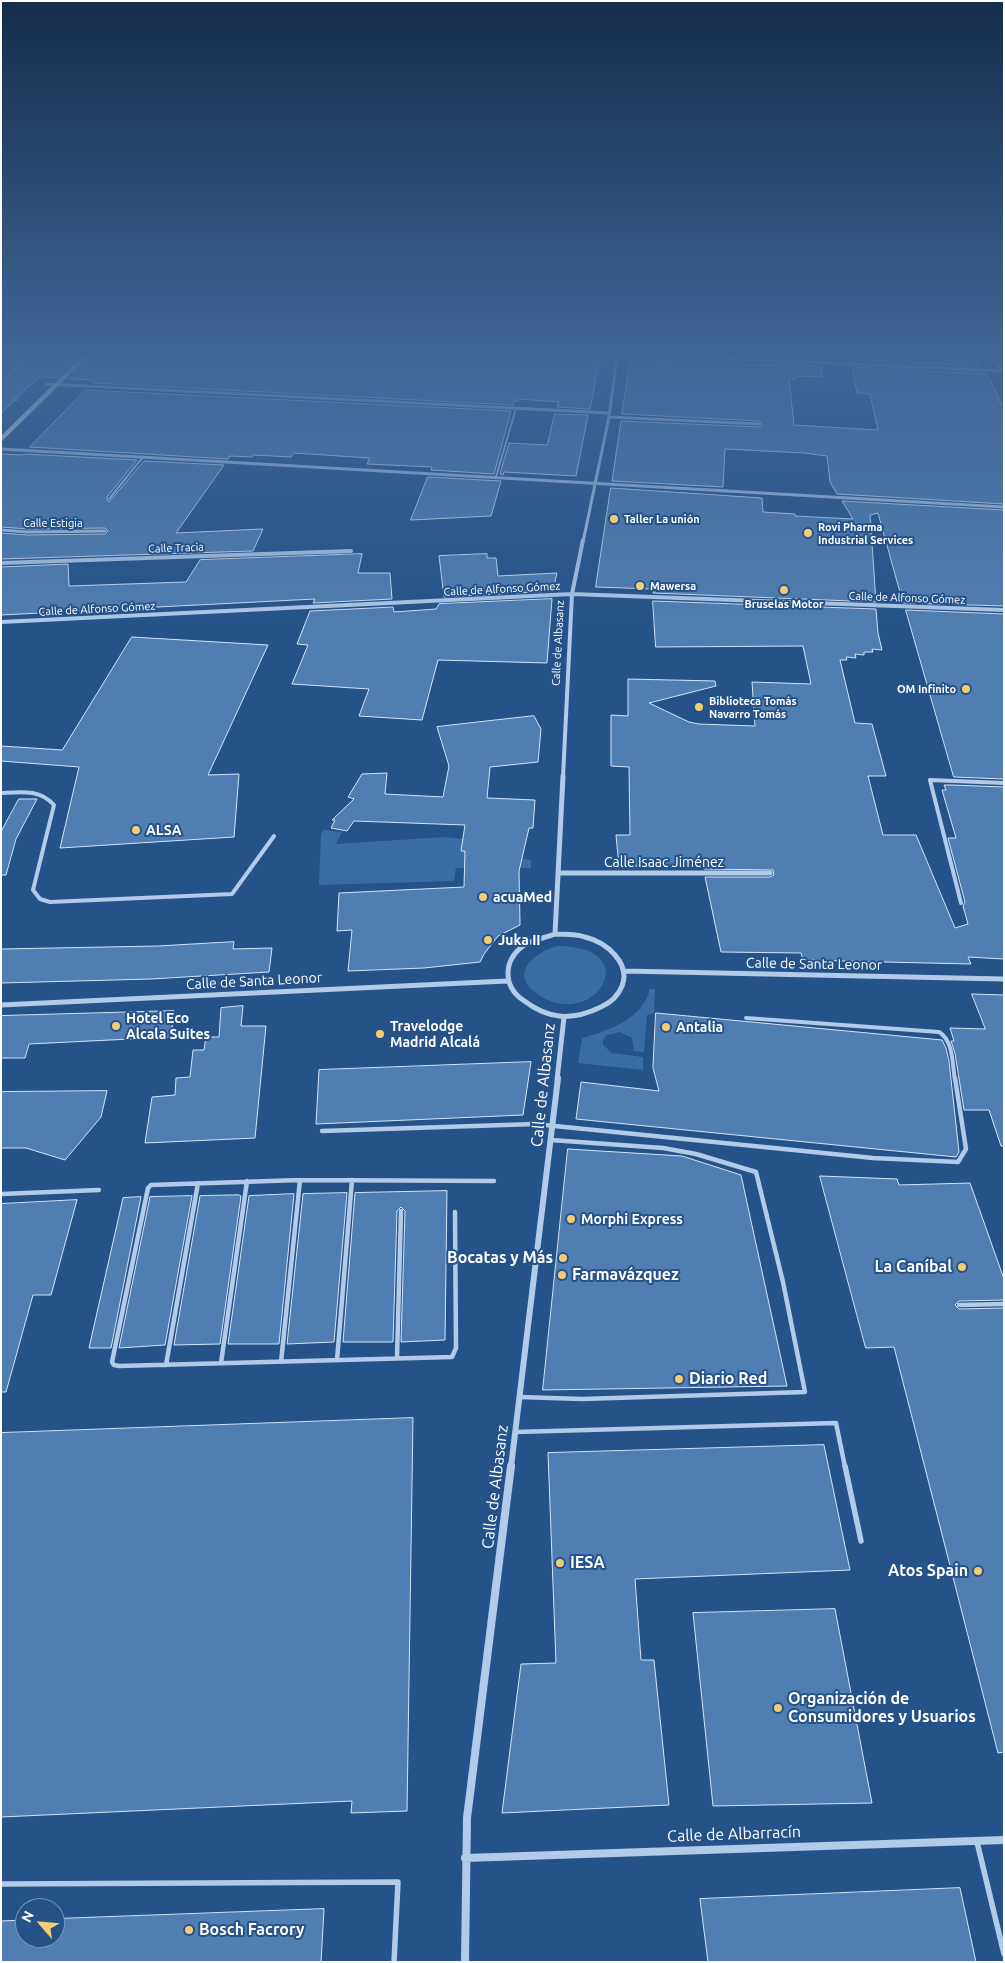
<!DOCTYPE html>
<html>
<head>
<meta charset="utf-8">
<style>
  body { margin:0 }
  #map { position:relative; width:1005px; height:1963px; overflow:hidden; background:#255288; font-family:Ubuntu,sans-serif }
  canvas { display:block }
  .frame { position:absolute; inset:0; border:2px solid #fff; pointer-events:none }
  .north { position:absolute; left:15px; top:1898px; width:50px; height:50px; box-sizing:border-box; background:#255288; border:1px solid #7c97b8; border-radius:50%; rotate:297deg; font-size:14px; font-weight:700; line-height:20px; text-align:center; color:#fff }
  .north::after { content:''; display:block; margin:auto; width:18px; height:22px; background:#f3cd75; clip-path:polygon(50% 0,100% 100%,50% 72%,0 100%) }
</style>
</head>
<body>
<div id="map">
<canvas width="1005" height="1963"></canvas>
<div class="frame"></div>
<div class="north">N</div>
</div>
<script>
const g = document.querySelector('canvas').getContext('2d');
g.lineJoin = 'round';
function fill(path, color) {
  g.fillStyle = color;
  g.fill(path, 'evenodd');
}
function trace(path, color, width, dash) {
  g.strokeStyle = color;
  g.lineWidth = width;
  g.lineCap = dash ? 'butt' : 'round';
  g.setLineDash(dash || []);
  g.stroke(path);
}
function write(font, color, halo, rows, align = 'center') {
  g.font = font + ' Ubuntu,sans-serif';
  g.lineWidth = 4;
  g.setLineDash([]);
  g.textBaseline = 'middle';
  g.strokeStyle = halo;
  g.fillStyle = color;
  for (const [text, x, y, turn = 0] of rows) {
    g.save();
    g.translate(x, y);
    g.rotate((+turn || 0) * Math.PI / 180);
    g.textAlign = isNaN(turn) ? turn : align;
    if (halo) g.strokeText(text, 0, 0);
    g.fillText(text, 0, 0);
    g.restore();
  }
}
const green = new Path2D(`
  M1 357H59L4 410H1Z
  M324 830 342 832 336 844 445 837 462 839 461 851 497 854 531 860V868H456L454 881 319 885 321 834Z
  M557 946C649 946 593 1035 536 993 508 973 536 952 557 946Z
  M650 989H655L654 1013 647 1015 644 1052 634 1051 632 1038 620 1032 607 1035 603 1040V1045L612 1053 643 1057V1070L578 1063 582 1038C608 1031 643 1019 650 989Z`);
const building = new Path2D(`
  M28 357H78L57 378 39 377 17 397 13 398V402L1 413V382Z
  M90 357H579L600 358 590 409 557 407 559 402 519 399 518 401H514L513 405 92 383 95 380 69 379Z
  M850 357H975L981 366 851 360Z
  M631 359 728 364 731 367 734 364 774 366V364L820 366 822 377 796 376V379H789L794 425 878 430 870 394 857 393 852 367 986 374 993 385 1001 404H1004V504L837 494 830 482 827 456 804 453 725 449 723 487 612 481 621 421 759 427 762 425 759 421 622 414Z
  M86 390 511 411 494 474 431 470 432 467 367 464 370 458 294 453 291 457 253 455 252 457 230 456 228 459 30 447Z
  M555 414 588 415 576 476 504 472 503 475 500 474 509 443 547 445Z
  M1 454 22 455 24 454 137 460 107 497V500L109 502 144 461 224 465 176 533 263 529 253 551 1 559V533L28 535 105 534 108 531 105 528 28 529 1 527Z
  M428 477 501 481 491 516 411 520Z
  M611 488 762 498 763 512 795 514V516L853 519 842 501 1004 510V606L903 603 878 513 870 515 876 602 653 593V589L596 587Z
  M362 554 358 573H390L392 599 313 603 315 599 1 615V567L68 564 69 586 186 582 200 560Z
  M487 554V558H496L498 576 557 573 553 591 444 597 439 556Z
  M552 599 547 663 438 660 422 720 359 716 369 689 292 684 308 645 297 644 310 611 393 607 394 612 436 609 439 604Z
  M653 601 876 609 878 633 882 650 872 649 873 652H864V655L855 654 856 658 846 657 847 660H840L855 723 872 724 886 776H868L883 835H916L955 928 968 924 963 906 965 902 948 838H956L942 790H946L944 785H952L1004 787V959L968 957 971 964 884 962 803 960 801 953 721 952 705 877H770L774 875 773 870 704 869 703 866H619L616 835H630L629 767 611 766V715L628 716V679L715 681 716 686 649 703 689 722 699 724 755 726 752 682 811 684 803 646 656 647Z
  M906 610 1004 614V779L954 777Z
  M132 637 268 645 208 775 239 774 234 837 60 848 79 767 1 761V746L62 750Z
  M534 716 541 729 538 762 490 767 487 798 535 800 533 828H529L519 871 520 925 498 936 484 954 480 962 424 968 348 971 352 930 337 931 339 893 464 887 465 851H461L465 825 354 821 347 831 331 828 335 820H332L354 799 348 797 362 774 387 773 385 794 443 797 449 766 437 727Z
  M19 799H37L16 839 6 875H1V832Z
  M234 942 233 949 272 948 269 972 151 979 1 983V949L158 946Z
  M972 994 1004 995V1146H1001L989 1110H964L955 1053 951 1041H954L950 1028 985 1029Z
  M243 1006 241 1026H266L255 1138 145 1143 152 1097 175 1095 176 1078 190 1077 193 1050H204L206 1037H219L221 1008Z
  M174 1011 171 1037 29 1044 25 1058H1V1016Z
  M656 1013 942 1040 946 1048 949 1061 959 1152 956 1157 576 1119 581 1082 659 1091 653 1068Z
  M531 1062 523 1115 316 1124 319 1070Z
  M107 1091 101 1117 65 1160 26 1148H1V1092Z
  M568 1149 682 1156 741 1175 787 1386 543 1390Z
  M820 1176 897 1179 899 1185 970 1183 1004 1279V1300L959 1301 955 1305 959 1309 1004 1308V1752L998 1753 894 1347 866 1348Z
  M447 1191 445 1340 401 1342 405 1211 401 1207 397 1211 393 1342H343L355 1193Z
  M347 1193 334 1342 287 1344 303 1194Z
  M294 1194 279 1344H228L249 1196Z
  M239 1195 241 1196 220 1344 174 1345 200 1196Z
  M192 1196 165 1345 119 1348 150 1197Z
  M141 1197 111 1348H89L123 1198Z
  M77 1200 51 1295H33L6 1392H1V1204Z
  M413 1418 407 1811 351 1813 352 1801 1 1817V1433Z
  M824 1445 850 1570 635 1579 641 1660H654L669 1805 502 1813 521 1664 556 1663 548 1453Z
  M835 1609 872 1803 713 1806 693 1613Z
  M960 1888 976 1962H708L700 1899Z
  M324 1909 321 1962H1V1921L25 1920V1938H55V1919Z`);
const laneFar3 = new Path2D(`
  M731 359V364
  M15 400H17
  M496 477 516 408
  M109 499 143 457`);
const laneFar2 = new Path2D(`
  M1 793C21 792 40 789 54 805L33 890 40 899 50 902 232 894 274 836
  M961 903 930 780 1004 783
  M746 1018 939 1032C954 1041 952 1064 955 1080`);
const laneFar1 = new Path2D(`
  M322 1131 535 1124 873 1158 958 1162 966 1149 955 1078
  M1 1194 99 1190
  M455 1212 456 1348 452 1357 119 1366 114 1365 112 1362 148 1188 151 1185 300 1180 494 1181
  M959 1305 1004 1304
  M397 1358 401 1211
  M337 1360 352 1180
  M281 1362 300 1180
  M221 1363 247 1181
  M166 1365 198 1183
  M520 1397 582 1399 805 1392 783 1282 756 1172 696 1154 663 1148 551 1140
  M516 1432 836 1423 845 1467`);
const lane = new Path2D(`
  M845 1466 861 1541
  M977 1842 1004 1954
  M1 1884 398 1882 394 1962`);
const streetFar4 = new Path2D(`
  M700 357 1004 371
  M992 357 1002 371
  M46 384 609 413
  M609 417 759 424
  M1 449 1004 507
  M1 530 28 532 105 531
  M583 542 609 417 617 357`);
const streetFar3 = new Path2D(`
  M1 563 351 551
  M1 622 572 594 1004 610
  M563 777 572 594 583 540`);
const streetFar2 = new Path2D(`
  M558 873H770
  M555 934 563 776
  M555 934C565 934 576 934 585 937 606 942 631 963 622 986 618 996 610 1003 601 1007 572 1021 549 1020 523 1000 503 986 503 961 523 946 531 940 545 938 555 934Z
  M624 971 1004 979
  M1 1005 507 981
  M557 1080 564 1017`);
const streetFar1 = new Path2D(`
  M511 1467 558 1078`);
const street = new Path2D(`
  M465 1858 1004 1840
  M465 1962 467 1818 511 1466`);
const primary = new Path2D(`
  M81 357H88L1 442V436Z`);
const markers = [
  [614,519,5,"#f3cd75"],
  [808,533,5,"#f3cd75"],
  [640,586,5,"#f3cd75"],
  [784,590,5,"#f3cd75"],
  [966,689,5,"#f3cd75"],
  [699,707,5,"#f3cd75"],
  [136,830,5,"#f3cd75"],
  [483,897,5,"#f3cd75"],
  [488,940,5,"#f3cd75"],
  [116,1026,5,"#f3cd75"],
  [666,1027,5,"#f3cd75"],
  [380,1034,5,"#f3cd75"],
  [571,1219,5,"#f3cd75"],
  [563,1258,5,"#f3cd75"],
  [962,1267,5,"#f3cd75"],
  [562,1275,5,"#f3cd75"],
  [679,1379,5,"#f3cd75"],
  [560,1563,5,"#f3cd75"],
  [978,1571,5,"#f3cd75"],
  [778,1708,5,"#f3cd75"],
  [189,1930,5,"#f3cd75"]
];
const farPoinames = [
  ["Taller La unión",624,519],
  ["Rovi Pharma",818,527],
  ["Industrial Services",818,540],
  ["Mawersa",650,586],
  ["Bruselas Motor",784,604,"center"],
  ["OM Infinito",956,689,"right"],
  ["Biblioteca Tomás",709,701],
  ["Navarro Tomás",709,714]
];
const farStreetnames = [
  ["Calle Estigia",53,523],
  ["Calle Tracia",176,548,-2],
  ["Calle de Alfonso Gómez",502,589,-3],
  ["Calle de Alfonso Gómez",907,598,2],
  ["Calle de Alfonso Gómez",97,609,-3],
  ["Calle de Albasanz",558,643,-87]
];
const poiNames = [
  ["ALSA",146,830],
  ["acuaMed",493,897],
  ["Juka II",498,940],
  ["Hotel Eco",126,1018],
  ["Alcala Suites",126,1034],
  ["Travelodge",390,1026],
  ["Madrid Alcalá",390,1042],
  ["Antalia",676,1027],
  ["Morphi Express",581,1219]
];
const streetNames = [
  ["Calle Isaac Jiménez",664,862],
  ["Calle de Santa Leonor",814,964,1],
  ["Calle de Santa Leonor",254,981,-3]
];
const nearStreetnames = [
  ["Calle de Albasanz",543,1085,-84],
  ["Calle de Albasanz",495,1487,-83],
  ["Calle de Albarracín",734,1834,-2]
];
const nearPoinames = [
  ["Bocatas y Más",553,1258,"right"],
  ["La Caníbal",952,1267,"right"],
  ["Farmavázquez",572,1275],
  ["Diario Red",689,1379],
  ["IESA",570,1563],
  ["Atos Spain",968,1571,"right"],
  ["Organización de",788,1699],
  ["Consumidores y Usuarios",788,1717],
  ["Bosch Facrory",199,1930]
];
fill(green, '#396ca5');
fill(building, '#517eb2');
trace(building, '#d5e5f7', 1);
trace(laneFar3, '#b1cbe9', 2);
trace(laneFar2, '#b1cbe9', 4);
trace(laneFar1, '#b1cbe9', 4.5);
trace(lane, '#b1cbe9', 5.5);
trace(streetFar4, '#b1cbe9', 3);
trace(streetFar3, '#b1cbe9', 4);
trace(streetFar2, '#b1cbe9', 5);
trace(streetFar1, '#b1cbe9', 6);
trace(street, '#b1cbe9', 8);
fill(primary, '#f4f8fe');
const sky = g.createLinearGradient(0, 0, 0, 632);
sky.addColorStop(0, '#142d4b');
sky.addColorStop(0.56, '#406696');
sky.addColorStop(1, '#40669600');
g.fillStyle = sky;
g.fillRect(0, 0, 1005, 632);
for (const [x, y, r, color] of markers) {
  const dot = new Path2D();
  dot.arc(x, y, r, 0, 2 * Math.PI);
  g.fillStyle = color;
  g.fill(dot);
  trace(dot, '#255288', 2);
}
write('bold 11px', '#fff', '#255288', farPoinames, 'left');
write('11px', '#fff', '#255288', farStreetnames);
write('bold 14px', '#fff', '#255288', poiNames, 'left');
write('14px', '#fff', '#255288', streetNames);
write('16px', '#fff', '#255288', nearStreetnames);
write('bold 16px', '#fff', '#255288', nearPoinames, 'left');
</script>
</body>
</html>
